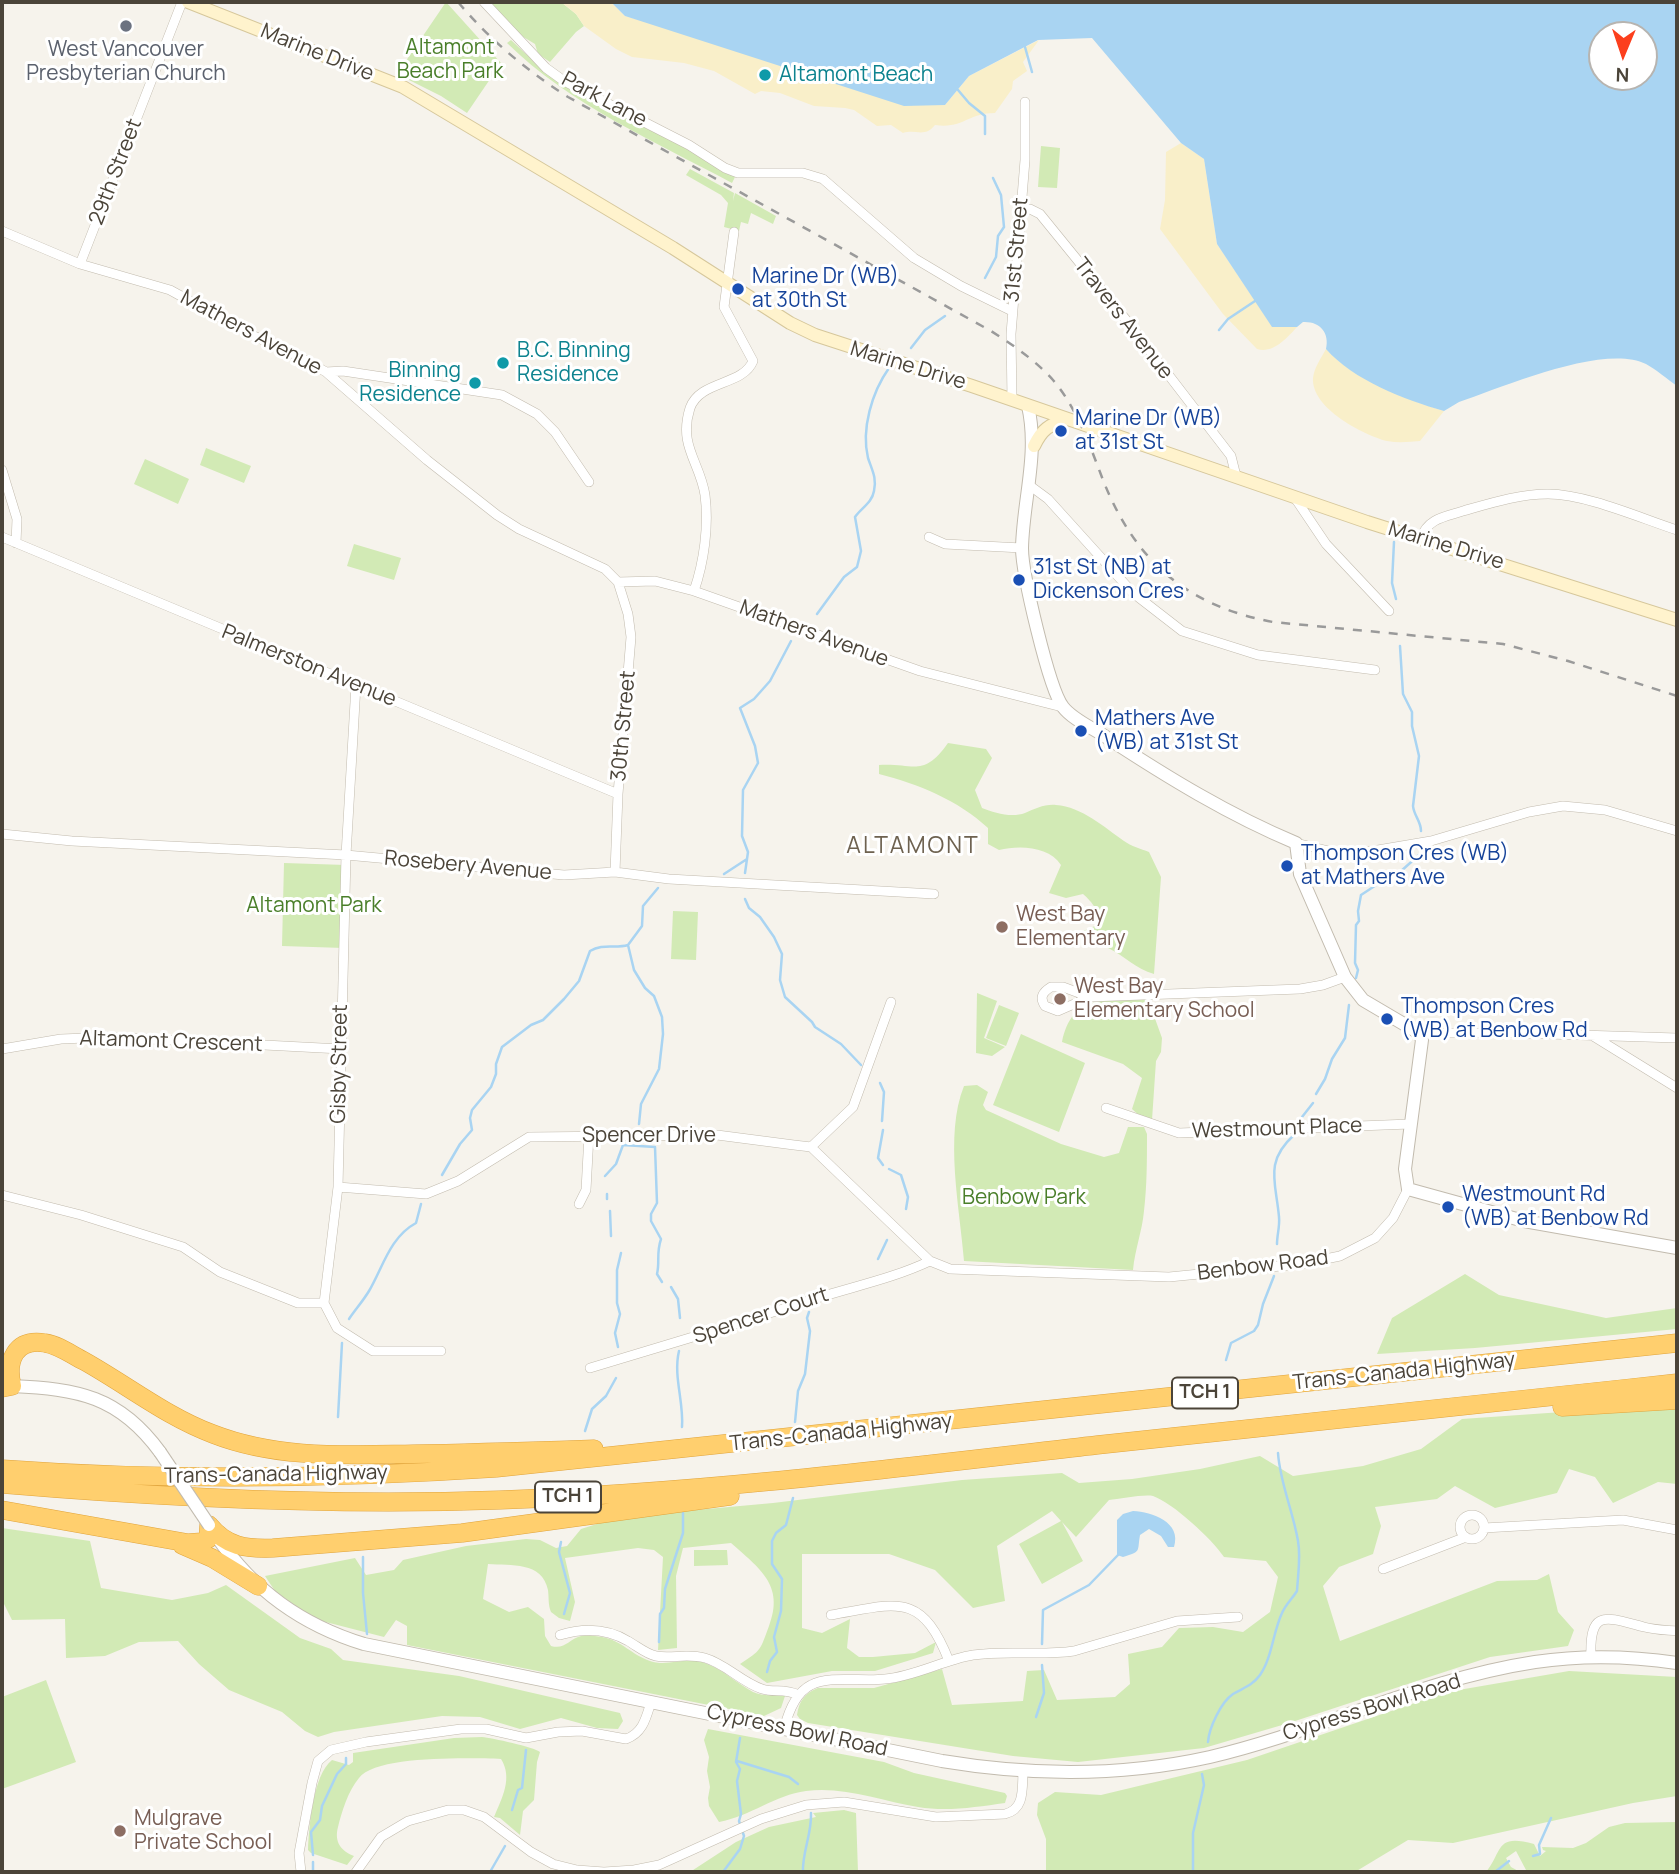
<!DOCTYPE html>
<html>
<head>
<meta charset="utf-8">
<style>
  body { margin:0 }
  #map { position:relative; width:1679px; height:1874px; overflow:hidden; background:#f6f3ec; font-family:Manrope,sans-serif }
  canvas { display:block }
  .frame { position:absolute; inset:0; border:4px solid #4b4439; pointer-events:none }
  .north { position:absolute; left:1588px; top:21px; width:70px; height:70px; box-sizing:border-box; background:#fff; border:2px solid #b7b4b0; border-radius:50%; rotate:182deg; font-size:19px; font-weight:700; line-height:28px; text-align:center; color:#4b4439 }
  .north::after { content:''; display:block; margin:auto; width:24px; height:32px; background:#fc3f1d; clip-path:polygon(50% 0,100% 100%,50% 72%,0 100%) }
</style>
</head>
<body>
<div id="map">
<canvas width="1679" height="1874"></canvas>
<div class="frame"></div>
<div class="north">N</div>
</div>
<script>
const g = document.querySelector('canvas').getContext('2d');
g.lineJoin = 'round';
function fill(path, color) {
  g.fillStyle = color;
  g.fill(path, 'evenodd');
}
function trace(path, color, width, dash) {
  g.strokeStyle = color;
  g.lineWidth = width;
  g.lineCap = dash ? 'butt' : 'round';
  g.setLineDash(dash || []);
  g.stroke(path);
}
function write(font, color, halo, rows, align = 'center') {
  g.font = font + ' Manrope,sans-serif';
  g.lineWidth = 6;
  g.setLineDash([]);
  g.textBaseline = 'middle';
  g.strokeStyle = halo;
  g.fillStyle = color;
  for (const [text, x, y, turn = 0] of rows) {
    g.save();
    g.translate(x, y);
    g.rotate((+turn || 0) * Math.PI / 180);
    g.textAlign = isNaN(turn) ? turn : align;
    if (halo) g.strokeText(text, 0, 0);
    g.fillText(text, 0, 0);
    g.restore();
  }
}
const green = new Path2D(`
  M446 2 501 63 467 113 441 96 397 74Z
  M489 2H561L576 14 584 26 576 32 550 62 538 54 535 44 520 35Z
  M511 40 543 70 678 143 735 177 732 183C656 142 570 105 507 43Z
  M1041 146 1060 148 1057 188 1038 187Z
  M690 169 734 193 733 201 735 193 776 216 773 224 751 213 748 224 741 222 739 231 724 227 728 203 721 195 686 175Z
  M206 448 251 466 244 483 200 465Z
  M145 459 189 479 178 504 134 484Z
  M354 544 401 558 394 580 347 566Z
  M948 743 986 749 992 758 975 790 982 808C994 813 1012 818 1025 813 1035 809 1044 804 1056 805 1082 807 1104 827 1124 841 1131 846 1141 849 1149 852L1161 877 1154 974C1136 969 1125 956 1108 948 1098 944 1091 944 1082 937L1081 932 1097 925C1101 912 1092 902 1083 894L1066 898 1049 893 1061 865C1049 846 1019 845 999 850L988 844V828C958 800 918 784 879 774V765C915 763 923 778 948 743Z
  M284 863 346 865 344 948 282 946Z
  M673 911 698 912 696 960 671 959Z
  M977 993 997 1001 984 1038 1005 1047 992 1056 976 1053Z
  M1144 999 1153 1013 1162 1038 1161 1052 1156 1061 1152 1120 1142 1118 1132 1109 1142 1078 1123 1064 1062 1042C1072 994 1104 1001 1144 999Z
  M999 1005 1019 1013 1006 1046 986 1038Z
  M1021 1034 1085 1063 1059 1132 993 1105Z
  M977 1085 988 1092 983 1105 986 1110 1061 1144 1104 1157 1119 1153 1128 1127H1144L1147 1134C1147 1160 1147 1186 1144 1211 1142 1232 1135 1249 1133 1270L964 1261C960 1209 944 1135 964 1086Z
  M1465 1274 1499 1295 1606 1318 1677 1308V1329L1475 1348 1377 1354 1392 1318Z
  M1677 1404V1484L1658 1482 1613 1503 1595 1477 1569 1469 1557 1493 1495 1508 1455 1486 1437 1499 1375 1507 1381 1526 1373 1554 1339 1567 1323 1586 1340 1641 1497 1581 1537 1580 1549 1574 1558 1612 1574 1630 1568 1646 1490 1657 1289 1723 1204 1748 1078 1762 1013 1756 808 1723 800 1719 797 1715C799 1701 805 1693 818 1688H874L942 1669 952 1705 1023 1701 1027 1671 1044 1670 1057 1700 1115 1697 1130 1684 1128 1654 1162 1647 1179 1628 1213 1627 1243 1632 1270 1612 1278 1577 1266 1561 1224 1557C1212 1539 1173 1503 1153 1496 1144 1494 1119 1499 1109 1500L1076 1537 1062 1522 1083 1561 1042 1584 1019 1544 1061 1521 1052 1511 997 1546 1005 1601 973 1608 935 1570 889 1554H802V1628L822 1633 850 1619 847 1648 859 1657H873L915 1653 936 1642 933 1653 875 1671H832L767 1683 740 1664C762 1650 760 1650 769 1626 785 1585 759 1568 731 1543L683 1548 676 1576 677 1648 658 1650 663 1557 654 1550 638 1548 565 1558 575 1602 570 1621 559 1618 551 1612C548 1605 549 1598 548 1590 542 1561 511 1566 488 1564L483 1599 509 1612 528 1607 544 1619 545 1636 551 1646C565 1650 569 1639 581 1636 587 1635 596 1636 602 1637 621 1640 632 1655 650 1661 667 1667 683 1657 702 1662 722 1668 736 1683 753 1692 764 1697 774 1694 785 1696L781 1708 764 1716 407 1645V1626L396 1620 384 1637 314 1619 275 1591 265 1576 355 1558 366 1575 394 1570 403 1560 466 1546 526 1539 540 1540 556 1548 567 1546 581 1529 619 1517 773 1503 962 1480 1062 1473 1079 1483 1132 1479 1200 1469 1260 1456 1293 1476 1363 1466 1421 1449 1462 1419Z
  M2 1528 90 1541 101 1588 172 1600 208 1593 226 1585 300 1638 331 1649 343 1660 459 1676 620 1713 623 1721 618 1729 597 1728 561 1718 520 1729 480 1717 442 1716 334 1732 318 1737 305 1731 282 1712 229 1690 199 1664 178 1641 139 1642 105 1656 66 1658 65 1619 12 1620 2 1600Z
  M694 1550H727L728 1565 694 1566Z
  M1569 1671 1677 1677V1796L1633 1803 1453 1843 1408 1840 1355 1872H1046V1839L1037 1815 1038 1803 1055 1792 1101 1795 1247 1760 1447 1692Z
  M46 1680 76 1762 2 1789V1697Z
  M708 1729 884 1762 914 1773 1005 1793 1007 1796 1005 1803C976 1807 947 1812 918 1807 881 1801 844 1786 806 1791 775 1795 751 1816 719 1822L709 1806 708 1798 710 1787 707 1771 709 1757 704 1740Z
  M482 1737C492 1738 534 1747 540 1752L537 1762 534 1800 523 1811 520 1835 500 1818 494 1817C502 1798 513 1778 501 1759 472 1758 376 1755 359 1778 348 1791 342 1811 338 1827 334 1842 341 1851 354 1856L347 1865 311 1853 308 1850C309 1826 313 1775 332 1760L349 1765 353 1762V1753L454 1738Z
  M844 1810 856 1813 858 1872H690L736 1842 769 1827 816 1817 813 1813Z
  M1677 1822V1870L1649 1872H1522L1526 1870 1516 1851 1506 1858 1511 1867 1520 1872H1486C1503 1851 1495 1833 1534 1844L1540 1856 1546 1851 1543 1850 1542 1847 1573 1848 1586 1843 1609 1827 1625 1823Z`);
const sand = new Path2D(`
  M561 2H611L625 16 945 105 969 76 1039 40 1023 62 1027 71 1013 81 1012 89 995 113C967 113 964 129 935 125 925 138 916 129 903 133L891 125 877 126 854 110 845 108 814 106 780 93 761 91 755 94 714 71 684 63 632 57 616 49 584 26 576 14Z
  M1181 143 1204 159 1217 244 1272 326 1297 327C1287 338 1273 354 1257 349L1223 314 1160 229 1165 200 1166 152Z
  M1326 349C1352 378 1407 400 1444 411L1420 441C1409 442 1398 443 1387 441 1363 435 1311 408 1313 378 1314 368 1321 358 1326 349Z`);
const water = new Path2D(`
  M611 2H1677V386C1667 379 1657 370 1646 364 1604 343 1503 387 1459 402L1444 411C1405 400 1353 380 1326 349 1330 332 1319 321 1303 322L1297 327H1272L1217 244 1204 159 1181 143 1092 38 1038 40 969 76 945 105 904 106 625 16ZM1602 35H1644V77H1602Z
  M1133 1511C1152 1512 1182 1522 1174 1547H1168L1161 1536 1149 1529 1140 1535C1137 1552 1142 1551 1123 1557L1117 1555V1520L1123 1514Z`);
const stream = new Path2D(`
  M1025 47 1032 72
  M958 90 969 103 985 116V134
  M985 278 996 257 998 236 1004 227 1001 195 993 178
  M1219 330 1228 319 1255 301
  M911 348 925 330 945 316
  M1394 542 1392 583 1396 599
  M817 614 844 577 857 567 861 551 855 517C861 508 872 503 874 491 877 478 872 470 868 458 861 429 872 392 889 368
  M1400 646 1403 694 1412 712V726L1419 756 1413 806C1414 816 1421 821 1421 831
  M1400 872 1419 855
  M745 873 748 852 742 836 743 790 758 763 755 746 740 708 754 699 770 681 791 641
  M724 874 747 859
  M745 899 749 908 760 917 774 937 782 954 780 980 785 997 812 1022 815 1027 841 1044 861 1065
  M1356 978 1358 970 1355 963 1356 925 1359 921 1358 911 1361 895 1393 874
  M880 1083 884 1092 882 1121
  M1316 1094 1325 1079 1332 1059 1345 1038 1349 1005
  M1302 1117 1313 1103
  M639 1124 641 1104 659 1069 663 1034 662 1017 654 996 645 988 634 970 628 945 642 926 643 906 658 888
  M883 1130 878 1158 883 1165
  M889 1169 901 1175 908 1197 906 1209
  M442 1175 460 1144 472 1130 470 1118 472 1110 491 1087 496 1074V1064L502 1047 531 1025 543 1020 564 999 579 981 590 951C603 943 615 949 628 945
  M605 1176 616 1164 623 1145 655 1147 657 1203 651 1214V1221L661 1239C656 1254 660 1261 657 1274L662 1282
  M607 1194V1199
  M610 1211 611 1236
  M1277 1244C1277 1235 1280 1226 1279 1217 1276 1182 1264 1162 1294 1135
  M878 1259 887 1240
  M671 1287 678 1299 680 1318
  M349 1319C355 1310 363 1301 369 1291 383 1267 390 1237 416 1223L421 1204
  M618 1347 615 1333 620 1314 617 1303V1270L621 1253
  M679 1351C673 1376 684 1402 682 1427
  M1226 1360 1231 1343 1254 1331 1258 1325 1263 1304 1274 1276
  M338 1417 342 1343
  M795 1422 798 1391 805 1374 810 1331 807 1318 809 1312
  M585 1431 592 1409 606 1396 616 1378
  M561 1542 559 1552 570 1593 564 1614
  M363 1557V1593L367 1634
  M659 1642 660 1614 664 1608 665 1589 683 1533V1513
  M1042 1644 1043 1610 1089 1585 1118 1555
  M767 1672 770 1661 777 1652 774 1637 781 1611 782 1579 772 1564V1541L776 1533 786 1525 793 1498
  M1036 1717 1044 1693 1042 1665
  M1208 1742C1209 1728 1221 1702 1233 1694 1243 1688 1252 1686 1260 1675 1272 1658 1273 1632 1282 1613 1286 1604 1292 1599 1297 1591 1298 1574 1301 1557 1298 1541 1293 1511 1280 1483 1278 1453
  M737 1761 789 1777 798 1784
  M512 1810 518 1790 522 1788 526 1750
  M313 1855 311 1832 320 1820 322 1806 337 1774 346 1764V1758
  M1533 1856 1540 1854 1539 1845 1551 1818
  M313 1872V1862
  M490 1872 505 1846
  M723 1872 740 1849 744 1836 739 1821 741 1814 737 1781 740 1769 736 1762 740 1738
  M803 1872C802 1852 812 1834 811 1813
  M1193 1872V1833L1204 1785 1202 1774
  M1495 1872 1509 1861`);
const minor = new Path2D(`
  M484 2 546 68 564 81 689 145 725 168 738 173H803L823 179 914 258 961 286 1012 311
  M1021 209H1030L1040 214 1127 321 1231 456 1236 476
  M2 231 80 264 170 290 252 335 298 356 326 372 427 460 497 515 519 529 605 569 618 582 655 581 694 591 920 671 1062 707
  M80 264 182 2
  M326 372 343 371 502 395 537 414 555 432 589 482
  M1012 400 1011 334 1025 160V102
  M2 470 17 519 16 543
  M1029 485 1048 499 1133 593 1182 631 1258 655 1375 670
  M1295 498 1326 544 1389 611
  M2 537 618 794
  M929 537 945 544 1022 548
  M1421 538C1428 518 1445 517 1463 511 1491 503 1519 494 1548 494 1586 494 1640 518 1677 530
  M694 591C704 562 709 526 705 495 700 462 678 446 690 408 700 380 743 386 753 361L724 307 734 232
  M356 685 346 855 338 1187 324 1303 337 1328 373 1351H441
  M2 834 72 841 346 855 564 875 615 872 669 879 934 894
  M1296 843 1337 853 1366 852 1431 841 1529 812 1563 806 1605 810 1677 831
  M615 872 618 794 631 637 628 614 618 582
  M1090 997 1058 1011 1045 1006C1039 997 1043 992 1051 987H1063L1090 997 1300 989 1323 985 1345 977
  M1419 1033H1516L1677 1038
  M1593 1036 1677 1088
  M2 1049 61 1039 111 1037 341 1049
  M1106 1108 1179 1133 1410 1124
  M811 1147 853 1107 891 1002
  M338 1187 426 1194 458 1181 529 1137 717 1135 794 1145 811 1147 930 1261 950 1269 1169 1277 1301 1264 1340 1256 1375 1238 1393 1218 1408 1189
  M2 1195 81 1215 183 1247 220 1272 298 1303H324
  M579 1204 586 1190 589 1135
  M590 1368C668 1345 746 1321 824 1296 860 1285 896 1277 930 1261
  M1460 1527a12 12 0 1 1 24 0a12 12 0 1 1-24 0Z
  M1484 1528 1623 1520 1677 1530
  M1383 1569 1466 1537
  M831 1615C896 1604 921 1590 949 1661
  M560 1635C583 1628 606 1628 628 1641 637 1646 646 1654 656 1656 672 1659 686 1653 705 1658 726 1664 741 1682 762 1689 775 1693 783 1688 799 1695
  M1591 1658C1589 1608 1606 1617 1644 1627 1655 1630 1666 1630 1677 1631
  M784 1729C788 1713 795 1693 811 1685 829 1675 864 1682 885 1679 916 1676 943 1660 973 1655 1006 1650 1040 1656 1074 1651L1177 1621 1238 1617
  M301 1872 299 1853 312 1783 318 1761 331 1750 366 1742 461 1729H486L526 1738 558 1732 582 1731 626 1739C643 1733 646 1718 651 1702
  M356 1872 381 1837 408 1821 448 1810H464L484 1817 531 1852 553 1864 577 1870 604 1872 634 1870 659 1865 761 1819 806 1805 844 1802 936 1817 1005 1814C1025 1809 1022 1789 1023 1772`);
const tertiary = new Path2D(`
  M1028 406C1039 454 1023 500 1022 548 1022 573 1049 689 1063 707 1073 720 1093 728 1106 737 1167 777 1229 815 1296 843L1300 874 1345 977 1363 1000 1419 1033 1422 1040 1405 1169 1408 1189 1524 1221 1677 1248
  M12 1386C78 1389 119 1396 160 1452
  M217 1537C254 1591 302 1625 364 1644L942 1761C1032 1776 1120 1777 1210 1757 1320 1731 1423 1679 1535 1662 1582 1655 1630 1656 1677 1663`);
const secondary = new Path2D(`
  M188 2 403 87 673 248 790 323 815 335 972 386 1367 522 1677 620
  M1034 446C1042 429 1049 425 1067 419`);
const motorway = new Path2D(`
  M2 1388 12 1386C6 1361 15 1338 45 1343 59 1345 72 1355 84 1361 127 1385 167 1417 213 1434 277 1459 346 1455 413 1454 473 1453 533 1451 594 1449
  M1562 1407 1677 1400
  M2 1469C167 1481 331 1479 496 1468L1677 1343
  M2 1484C167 1498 334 1506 500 1500 700 1493 898 1468 1097 1445 1291 1424 1484 1404 1677 1383
  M2 1510 188 1543 202 1542 208 1539 209 1525
  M209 1525C227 1547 246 1549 273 1548L462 1533 730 1496
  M182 1545 212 1558 258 1586`);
const rail = new Path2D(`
  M458 2C490 40 526 70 568 97L991 331C1013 345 1035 360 1053 380 1077 408 1090 446 1103 480 1135 561 1187 606 1273 622L1503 644 1568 661 1677 696`);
const tertiaryBridge = new Path2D(`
  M160 1452 209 1525`);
const markers = [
  [126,26,7,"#6b7280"],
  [765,75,7,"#0f9aa8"],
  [738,289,7,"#1a4fb4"],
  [503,363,7,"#0f9aa8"],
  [475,383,7,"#0f9aa8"],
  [1061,431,7,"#1a4fb4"],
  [1019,580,7,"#1a4fb4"],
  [1081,731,7,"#1a4fb4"],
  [1287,866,7,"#1a4fb4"],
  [1002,927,7,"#8d6e63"],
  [1060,999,7,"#8d6e63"],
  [1387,1019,7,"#1a4fb4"],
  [1448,1207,7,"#1a4fb4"],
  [120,1831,7,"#8d6e63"]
];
const shields = [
  [1205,1393,66],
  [568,1497,66]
];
const shieldNames = [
  ["TCH 1",1205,1393],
  ["TCH 1",568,1497]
];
const parkNames = [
  ["Altamont",450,48],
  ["Beach Park",450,72],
  ["Altamont Park",314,906],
  ["Benbow Park",1024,1198]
];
const worshipNames = [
  ["West Vancouver",126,50],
  ["Presbyterian Church",126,74]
];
const streetNames = [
  ["Marine Drive",317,53,22],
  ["Park Lane",604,100,28],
  ["29th Street",116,172,-69],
  ["31st Street",1017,250,-85],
  ["Travers Avenue",1123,319,52],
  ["Mathers Avenue",251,333,28],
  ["Marine Drive",908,366,17],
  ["Marine Drive",1446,546,17],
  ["Mathers Avenue",814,634,20],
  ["Palmerston Avenue",309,666,22],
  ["30th Street",624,726,-85],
  ["Rosebery Avenue",468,866,5],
  ["Altamont Crescent",171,1042,2],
  ["Gisby Street",340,1064,-89],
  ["Westmount Place",1277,1129,-2],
  ["Spencer Drive",649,1136],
  ["Benbow Road",1263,1266,-7],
  ["Spencer Court",761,1316,-18],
  ["Trans-Canada Highway",1404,1372,-6],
  ["Trans-Canada Highway",841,1433,-6],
  ["Trans-Canada Highway",276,1475,-1],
  ["Cypress Bowl Road",1372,1708,-17],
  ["Cypress Bowl Road",797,1731,12]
];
const cultureNames = [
  ["Altamont Beach",779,75],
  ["B.C. Binning",517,351],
  ["Residence",517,375],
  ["Binning",461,371,"right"],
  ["Residence",461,395,"right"]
];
const transitNames = [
  ["Marine Dr (WB)",752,277],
  ["at 30th St",752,301],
  ["Marine Dr (WB)",1075,419],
  ["at 31st St",1075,443],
  ["31st St (NB) at",1033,568],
  ["Dickenson Cres",1033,592],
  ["Mathers Ave",1095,719],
  ["(WB) at 31st St",1095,743],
  ["Thompson Cres (WB)",1301,854],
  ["at Mathers Ave",1301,878],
  ["Thompson Cres",1401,1007],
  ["(WB) at Benbow Rd",1401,1031],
  ["Westmount Rd",1462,1195],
  ["(WB) at Benbow Rd",1462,1219]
];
const educationNames = [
  ["West Bay",1016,915],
  ["Elementary",1016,939],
  ["West Bay",1074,987],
  ["Elementary School",1074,1011],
  ["Mulgrave",134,1819],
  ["Private School",134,1843]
];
const neighbourhoodNames = [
  ["ALTAMONT",913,847]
];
fill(green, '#d2eab5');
fill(sand, '#f9efc9');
fill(water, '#a9d4f2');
trace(stream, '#a9d4f2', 2.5);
trace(minor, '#c2bbae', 10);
trace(tertiary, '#c2bbae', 14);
trace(secondary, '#d6c79b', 14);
trace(motorway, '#e0a43c', 19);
trace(minor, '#fff', 9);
trace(tertiary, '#fff', 12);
trace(secondary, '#fff3cd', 12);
trace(motorway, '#ffcf6e', 18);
trace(rail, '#9a9a9a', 2.5, [9, 9]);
trace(tertiaryBridge, '#c2bbae', 14, []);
trace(tertiaryBridge, '#fff', 12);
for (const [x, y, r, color] of markers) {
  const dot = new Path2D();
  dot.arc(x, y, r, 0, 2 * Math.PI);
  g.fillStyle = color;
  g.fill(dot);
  trace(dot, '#fff', 2.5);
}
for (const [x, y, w] of shields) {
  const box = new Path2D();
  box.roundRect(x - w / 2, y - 15.5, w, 31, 5);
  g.fillStyle = '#fff';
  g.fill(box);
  trace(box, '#4b4439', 2);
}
write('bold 19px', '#4b4439', null, shieldNames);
write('21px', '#4a7f2a', '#fff', parkNames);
write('21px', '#5b616d', '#fff', worshipNames);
write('21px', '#4b4439', '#fff', streetNames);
write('21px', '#0d838f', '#fff', cultureNames, 'left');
write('21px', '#164399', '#fff', transitNames, 'left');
write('21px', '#785e54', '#fff', educationNames, 'left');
g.letterSpacing = '2px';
write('23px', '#6e6250', '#fff', neighbourhoodNames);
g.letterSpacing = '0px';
</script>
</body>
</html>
